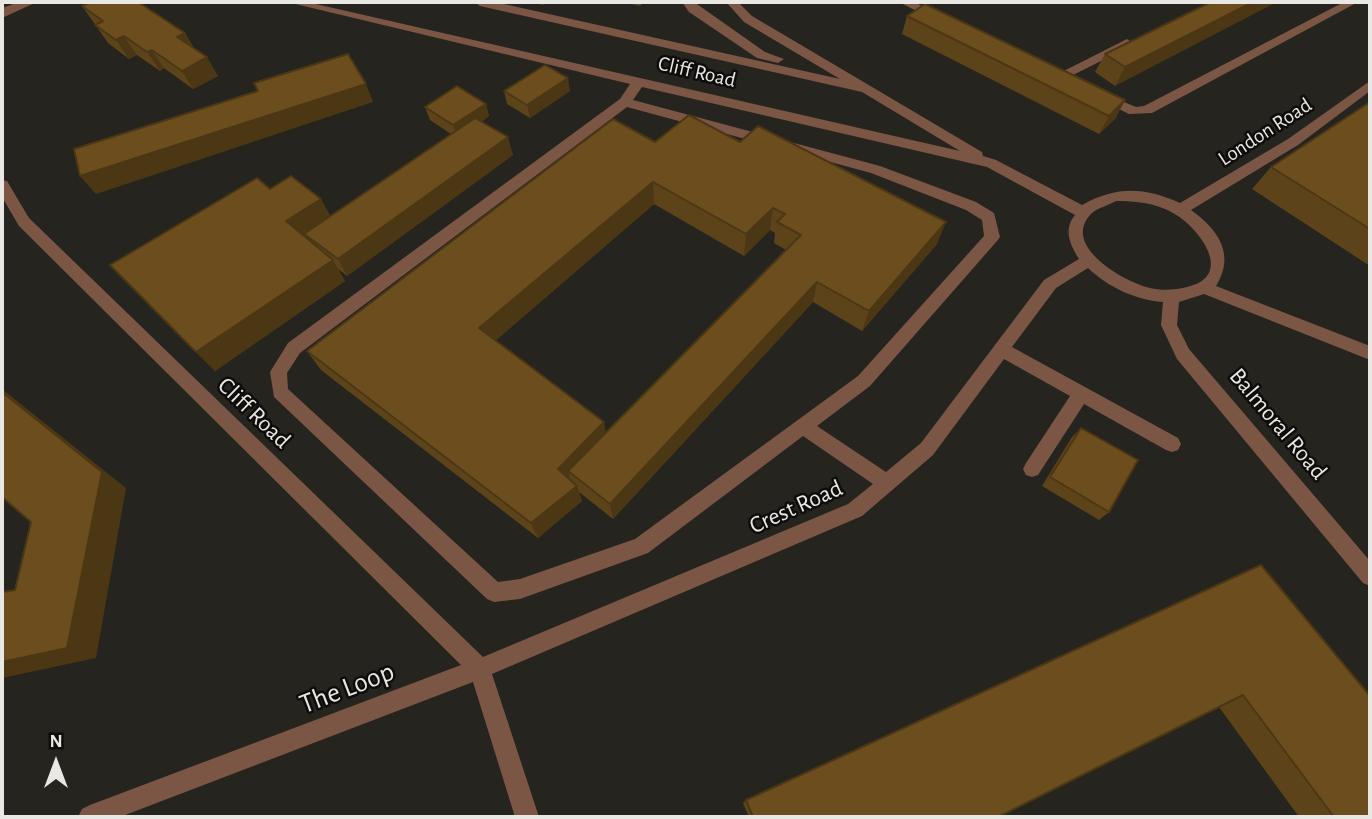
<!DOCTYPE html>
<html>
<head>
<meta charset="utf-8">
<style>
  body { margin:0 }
  #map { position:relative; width:1372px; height:819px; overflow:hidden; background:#25241f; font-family:"Alegreya Sans",sans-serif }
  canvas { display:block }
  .frame { position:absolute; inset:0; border:4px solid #e9e8e4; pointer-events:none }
  .north { position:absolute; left:21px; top:728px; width:70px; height:70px; -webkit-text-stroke:5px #0e0d0b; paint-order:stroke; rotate:0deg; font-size:19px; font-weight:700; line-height:28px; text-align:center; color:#e9e8e4 }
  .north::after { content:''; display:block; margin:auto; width:24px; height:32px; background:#e9e8e4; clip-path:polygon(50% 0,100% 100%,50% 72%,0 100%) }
</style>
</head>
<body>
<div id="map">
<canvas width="1372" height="819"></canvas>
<div class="frame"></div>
<div class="north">N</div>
</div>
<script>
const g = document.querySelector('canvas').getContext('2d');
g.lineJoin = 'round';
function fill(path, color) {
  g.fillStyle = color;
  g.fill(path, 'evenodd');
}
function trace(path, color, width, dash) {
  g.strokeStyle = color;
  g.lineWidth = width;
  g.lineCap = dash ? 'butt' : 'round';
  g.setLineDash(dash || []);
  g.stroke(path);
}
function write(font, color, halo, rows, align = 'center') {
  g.font = font + ' "Alegreya Sans",sans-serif';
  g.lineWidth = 5;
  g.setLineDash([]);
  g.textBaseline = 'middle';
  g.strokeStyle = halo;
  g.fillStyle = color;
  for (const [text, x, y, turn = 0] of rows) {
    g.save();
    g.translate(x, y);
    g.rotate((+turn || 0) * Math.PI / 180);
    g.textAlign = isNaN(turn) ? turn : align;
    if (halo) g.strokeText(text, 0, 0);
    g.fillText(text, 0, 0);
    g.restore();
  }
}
const service = new Path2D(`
  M19 2H37L2 18V8Z
  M287 2H307L960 151 862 92 480 6 474 2H495L840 79 744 22 726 2H738L752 16 982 152 983 156 996 160 1082 205C1117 186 1143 187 1180 203L1288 139 1370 81V91L1298 145 1191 210C1218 229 1236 255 1216 286L1370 346V360L1204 294 1179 302 1177 325 1189 349 1370 561V586L1363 583 1177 359 1161 325 1163 302C1135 300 1108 287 1088 268L1056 288 1012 347 1178 438 1181 444 1178 450 1172 452 1166 450 1084 404 1038 475 1032 477 1026 475 1023 469 1026 463 1070 396 1004 359 933 455 862 516 492 674 539 817H515L473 682 120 817H78L82 809 90 805 461 665 19 226 2 197V180L7 181 29 218 483 657 848 504 873 484 803 436 648 553 520 599 494 602 487 599 274 397 270 372 288 343 620 99 630 84ZM642 87 987 167 1075 215C1063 230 1070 244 1079 259L1044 280 921 443 886 472 817 426 870 386 997 241 1000 237 994 213 976 202 880 166 633 100ZM627 107 871 173 966 210 982 220 984 236 858 376 635 539 520 579 498 582 288 389 287 373 300 353ZM1116 201C1136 201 1156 203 1173 213 1199 227 1236 276 1187 287 1175 290 1162 291 1150 288 1124 282 1059 245 1092 213 1098 208 1109 205 1116 201Z
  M682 2H694L765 52 784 59 778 63 757 58 689 12Z
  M899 2H914L946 18 936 21Z
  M1344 2H1358L1152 113 1129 114 1093 96 1100 92 1136 107 1144 106Z
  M1127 39 1133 43 1131 46 1063 80 1058 81 1052 77Z`);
const wall = new Path2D(`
  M529 2H547L543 5Z
  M623 2H644L640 6Z
  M1211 2 1115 86 1095 72 1105 54Z
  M82 6 185 33 194 48 218 76 193 89 164 68 160 71 137 55 129 59 108 43Z
  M907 16 1125 100 1115 119 1099 134 902 34Z
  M504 91H570L530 118 507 104Z
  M1370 102V266L1252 189 1271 167Z
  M486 104 489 116 481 122 513 155 347 276 337 268 345 281 215 371 110 265 270 189 330 216 451 134 430 120 425 107Z
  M655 142 937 244 862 331 813 302 613 519 579 492 582 501 538 538 321 370 307 351ZM654 204 744 256 770 230 775 233 774 243 786 250 606 433 495 341Z
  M1081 428 1109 512 1099 520 1042 486 1072 437Z
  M1261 565 1370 817H1299L1219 707 998 817H749L743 803 746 800Z`);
const shadedWall = new Path2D(`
  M1253 2H1277L1115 86 1125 67Z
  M185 33 196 52 177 37Z
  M124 36 137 55 129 59 116 40Z
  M152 50 164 68 160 71 147 52Z
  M207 57 218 76 193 89 182 71Z
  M568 78 570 91 530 118 527 105Z
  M366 84 373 102 96 194 80 176Z
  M1125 100 1115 119 1099 134 1109 116Z
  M486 104 489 116 457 137 453 125Z
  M508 137 513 155 347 276 338 259Z
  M653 182 654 204 487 348 479 328Z
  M321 199 333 221 304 234 307 238 299 243 286 221Z
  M773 208 770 230 744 256 746 234Z
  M946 222 937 244 862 331 869 311Z
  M333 260 345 281 215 371 196 352Z
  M817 282 813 302 613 519 610 504Z
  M2 389 126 488 96 658 2 678V662L67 648Z
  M604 422 607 440 568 471 570 478 563 485 558 469Z
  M577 486 582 501 538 538 531 523Z`);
const building = new Path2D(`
  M91 2H138L185 33 177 37 207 57 182 71 152 50 147 52 124 36 116 40 95 25 103 21 82 6Z
  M1211 2H1253L1125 67 1105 54Z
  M925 4 1125 100 1109 116 907 16Z
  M348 54 366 84 80 176 74 149 258 91 254 83Z
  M545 65 568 78 527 105 504 91Z
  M457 86 486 104 453 125 425 107Z
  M1370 102V229L1271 167Z
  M689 115 740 142 758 126 946 222 869 311 817 282 610 504 568 471 801 235 777 222 785 214 773 208 746 234 653 182 479 328 604 422 558 469 577 486 531 523 307 351 613 119 655 142Z
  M475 118 508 137 338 259 304 234Z
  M291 176 321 199 286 221 333 260 196 352 110 265 257 178 270 189Z
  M2 392 102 472 67 648 2 662V592L15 590 31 522 2 497Z
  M1081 428 1138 460 1109 512 1050 477Z
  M1261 565 1370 696V817H1334L1243 695 998 817H753L746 800Z`);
const farStreetnames = [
  ["Cliff Road",697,72,13],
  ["London Road",1265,132,-33]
];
const streetNames = [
  ["Cliff Road",254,413,44],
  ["Balmoral Road",1278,424,50],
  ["Crest Road",796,507,-24]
];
const nearStreetnames = [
  ["The Loop",347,688,-21]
];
fill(service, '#7b5644');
fill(wall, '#5d431a');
fill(shadedWall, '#4c3715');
fill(building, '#6c4e1e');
trace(building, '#4c3715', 2);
write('21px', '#e9e8e4', '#0e0d0b', farStreetnames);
write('24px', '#e9e8e4', '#0e0d0b', streetNames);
write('28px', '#e9e8e4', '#0e0d0b', nearStreetnames);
</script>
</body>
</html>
